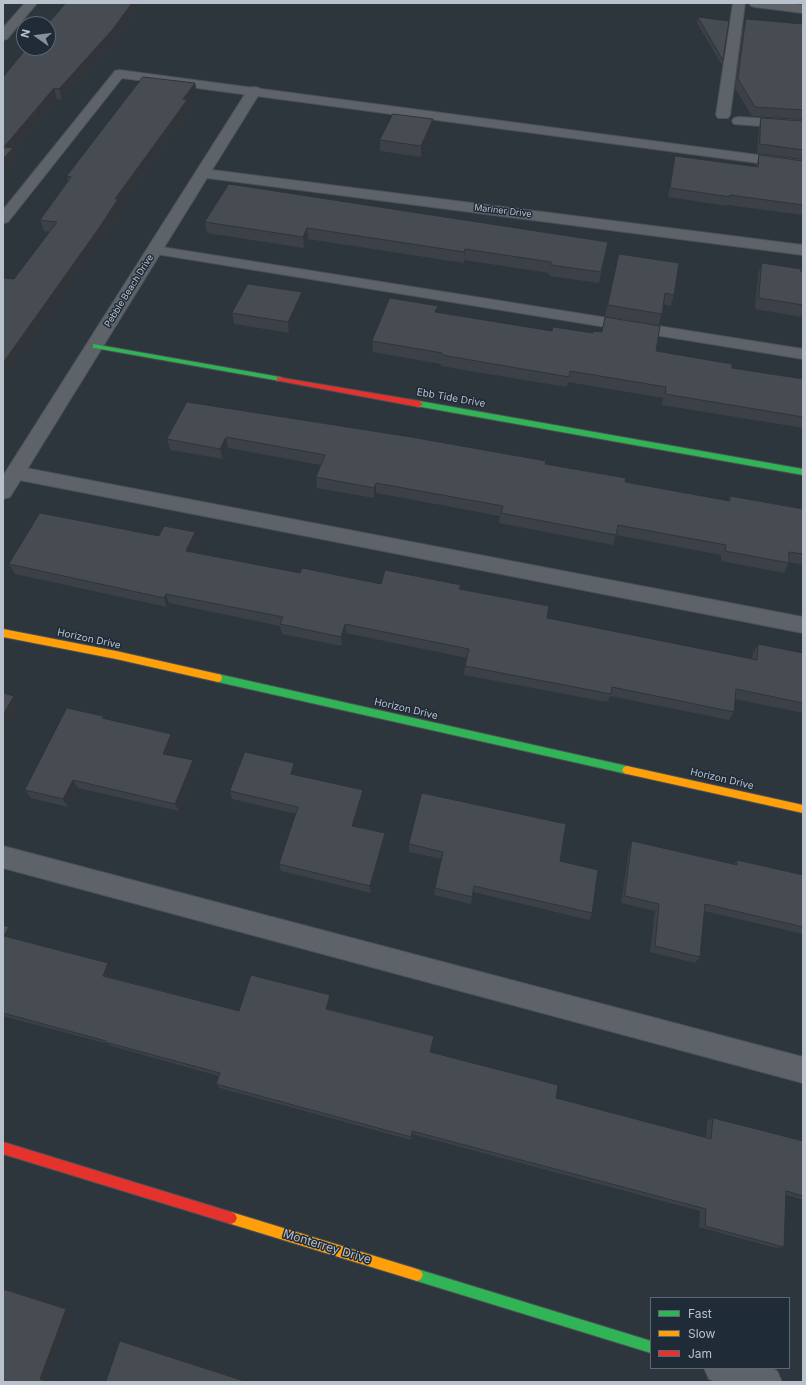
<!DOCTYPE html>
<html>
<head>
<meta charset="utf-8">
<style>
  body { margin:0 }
  #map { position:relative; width:806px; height:1385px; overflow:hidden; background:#2d353d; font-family:Inter,sans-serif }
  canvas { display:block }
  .frame { position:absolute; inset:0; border:4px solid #b8c1cc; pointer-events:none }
  .legend { position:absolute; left:650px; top:1297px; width:140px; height:72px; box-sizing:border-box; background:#202b38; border:1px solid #5d6773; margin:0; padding:5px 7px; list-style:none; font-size:12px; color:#b8c1cc }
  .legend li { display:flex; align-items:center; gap:8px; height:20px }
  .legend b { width:20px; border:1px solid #5d6773 }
  .north { position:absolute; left:16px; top:16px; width:40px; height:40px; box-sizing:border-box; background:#202b38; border:1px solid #5d6773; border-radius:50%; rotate:284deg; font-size:11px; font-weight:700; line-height:16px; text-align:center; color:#b8c1cc }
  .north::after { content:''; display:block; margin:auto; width:14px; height:18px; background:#87909a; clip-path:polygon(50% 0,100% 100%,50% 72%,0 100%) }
</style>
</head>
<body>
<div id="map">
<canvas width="806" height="1385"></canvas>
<div class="frame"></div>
<ul class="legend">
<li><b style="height:5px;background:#30b455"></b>Fast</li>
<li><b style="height:5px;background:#ff9f0a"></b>Slow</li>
<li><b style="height:5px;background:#e5322d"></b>Jam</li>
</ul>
<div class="north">N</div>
</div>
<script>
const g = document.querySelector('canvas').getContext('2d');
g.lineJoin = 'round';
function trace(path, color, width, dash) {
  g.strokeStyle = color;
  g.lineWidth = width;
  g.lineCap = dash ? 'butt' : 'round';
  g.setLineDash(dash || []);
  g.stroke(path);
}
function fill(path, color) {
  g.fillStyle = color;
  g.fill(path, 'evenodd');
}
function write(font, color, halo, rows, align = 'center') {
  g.font = font + ' Inter,sans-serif';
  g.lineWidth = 3;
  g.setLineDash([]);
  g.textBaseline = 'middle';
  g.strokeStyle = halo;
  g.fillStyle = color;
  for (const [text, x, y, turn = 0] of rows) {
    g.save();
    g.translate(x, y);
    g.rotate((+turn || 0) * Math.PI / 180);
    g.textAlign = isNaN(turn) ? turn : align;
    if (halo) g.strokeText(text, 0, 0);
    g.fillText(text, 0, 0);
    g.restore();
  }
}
const lane = new Path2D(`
  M733 3H745L730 115 728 118H718L716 115Z
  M119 70 803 161V169L122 78 8 222 3 223V210L115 71Z
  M739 117 803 121V129L734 124 732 121 734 118Z
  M155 246 803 349V359L150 253 148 250 150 247Z
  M15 466 803 617V633L9 478 6 473 9 468Z
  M3 846 803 1057V1083L3 868Z`);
const street = new Path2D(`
  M25 3H37L7 39 3 40V28Z
  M749 3H784L803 5V13L755 7 751 6Z
  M254 87 259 88 261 91 212 170 803 245V255L207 178 10 497 3 499V476L247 91 249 88Z
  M704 1368H771L777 1371 782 1382H716L709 1379Z`);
const fast = new Path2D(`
  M93 344 280 377 284 379 280 381 95 348H93Z
  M419 401 803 469V475L416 406V402Z
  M218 674 627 766 630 767 632 770 630 773 627 774 218 682 215 681 214 678 215 675Z
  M417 1269 651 1341V1353L417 1281 413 1279 411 1275 413 1271Z`);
const slow = new Path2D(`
  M3 629 116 651 218 674 221 675 222 678 221 681 218 682 116 659 3 637Z
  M627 766 803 805V813L627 774 624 773 622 770 624 767Z
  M231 1212 417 1269 421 1271 423 1275 421 1279 417 1281 231 1224 227 1222 225 1218 227 1214Z`);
const jam = new Path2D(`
  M277 377 419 401 423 404 419 407 280 381H277Z
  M3 1142 231 1212 235 1214 237 1218 235 1222 231 1224 3 1154Z`);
const wall = new Path2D(`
  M66 3H142L115 40 62 100 57 99 14 151 17 159 3 175Z
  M698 17 723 60 722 65 697 23Z
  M746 19 803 24V119L752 116 735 88 743 28Z
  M195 83 197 94 188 106 189 110 120 206 121 210 102 239 14 279 50 232 44 231 40 220 68 181 67 176Z
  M761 118 803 121V159L757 153 759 127Z
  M433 119V130L421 157 380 151V140Z
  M759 155 803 161V215L727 205V206L668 197 675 156 756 167Z
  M229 184 606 253 599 283 549 276V273L464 260V263L308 239 304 248 207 233 205 222Z
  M619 254 674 295 671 306 663 304 659 325 605 316Z
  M762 263 803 272V317L755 309 758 274Z
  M303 303 289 333 234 324 232 313Z
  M437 313 656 351 732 368 803 379V428L662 405 663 398 568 382 567 387 441 366V364L373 352 372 341Z
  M187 402 545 464 625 482 728 501 730 496 803 509V565L789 562 784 573 721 561V555L616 535 613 545 499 523 500 516 376 493 374 498 317 488 316 477 321 465 228 448 223 459 170 450 167 439Z
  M195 532 198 542 193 553 300 573 381 584 461 585 460 589 547 618 752 659 753 653 758 644 803 653V713L735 699 734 712 729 720 610 696 607 702 464 675 465 666 467 658 346 633 342 646 282 634 280 626 169 603 167 607 15 574 9 564 159 536Z
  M103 716 105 719 171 734 175 742 169 755 196 769 179 811 78 788 68 807 31 798 25 790Z
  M296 771 295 775 363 798 355 826 385 833V841L371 893 281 871 279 864 296 814 232 799 230 791Z
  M632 841 734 864 737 860 803 875V934L704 911 700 957 695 963 650 952 655 911 621 903 629 849Z
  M409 844 560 861 592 913 589 920 473 892 471 904 434 895 435 888 442 859 409 852Z
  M3 925 9 927 16 933 13 938 113 969 110 977 239 1011 332 1001 329 1009 434 1036 430 1052 556 1098 706 1138 707 1121 713 1118 803 1141V1200L786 1195 784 1247 776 1248 699 1227 700 1211 412 1134 411 1140 220 1088 216 1084 219 1076 111 1046 108 1044 3 1016Z`);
const shadedWall = new Path2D(`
  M132 3H142L115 40 62 100 59 89Z
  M195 83 197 94 188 106 189 110 120 206 121 210 102 239 3 381V363L115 199Z
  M54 88 57 99 14 151 17 159 3 175V159L4 147Z
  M433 119V130L421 157V146Z
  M307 228 308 239 304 248 303 237Z
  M465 249 464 260V263V252Z
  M302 292 303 303 289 333 288 322Z
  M226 437 228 448 223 459 220 449Z
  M376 483V493L374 498V488Z
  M195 532 198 542 189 561 186 551Z
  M166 594 169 603 167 607 164 598Z
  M345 624 346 633 342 646 341 637Z
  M14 696 20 705 3 735V715Z
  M171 734 175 742 166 762 163 754Z
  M193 760 196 769 179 811 175 804Z
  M294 763 296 771 292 782 291 774Z
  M73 780 78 788 68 807 63 799Z
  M363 790V798L353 833 352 826Z
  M385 833V841L371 893 370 886Z
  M9 927 16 933 11 942 4 936Z
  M108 963 113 969 108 981 103 976Z
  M330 995 332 1001 328 1014 326 1009Z
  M3 1289H10L73 1308 48 1377 62 1382H49L40 1379Z
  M126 1340 256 1382H247L120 1341Z`);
const building = new Path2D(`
  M66 3H132L113 29 59 89 54 88 4 147 13 148 3 159V77L27 48H48V24Z
  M698 17 729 21 723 60Z
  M746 19 803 24V110L755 107 738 79Z
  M143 77 195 83 183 99 187 100 115 199H118L99 228 3 363V278L14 279 57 222 40 220 71 177 67 176Z
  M393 114 433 119 421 146 380 140Z
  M761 118 803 121V150L760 144Z
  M759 155 803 161V205L730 195V197L670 188 675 156 758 167Z
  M229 184 608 242 601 272 551 265V262L465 249 464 252 307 228 303 237 205 222Z
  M619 254 679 263 674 295 665 293 662 314 608 305Z
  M762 263 801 269V272H803V305L759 298Z
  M248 284 302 292 288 322 232 313Z
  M390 298 438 306 435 312 552 331 553 327 593 333V331L602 332 605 317 660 326 656 351 732 364V368L803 379V417L665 394 666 387 570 371 569 377 442 355V353L372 341Z
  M187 402 411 437 546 461 545 464 626 478 625 482 730 501V496L803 509V554L789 552V563L725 551 726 545 618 525 616 535 501 513 503 506 376 483 374 488 316 477 325 455 226 437 220 449 167 439Z
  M40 513 159 536 164 526 195 532 186 551 300 573 302 568 381 584 385 570 461 585 459 589 549 606 547 618 757 660 758 644 803 653V703L736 689 734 712 612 687 611 694 465 666 469 649 345 624 341 637 280 624 283 617 166 594 164 598 9 564Z
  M3 693 14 696 3 715Z
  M67 708 103 716 102 718 171 734 163 754 193 760 175 804 73 780 63 799 25 790Z
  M245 752 294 763 291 774 363 790 352 826 385 833 370 886 279 864 298 807 230 791Z
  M422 793 566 824 560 861 598 870 592 913 474 886 472 897 435 888 443 852 409 844Z
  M632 841 737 865V860L803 875V927L705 904 700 957 655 946 659 904 625 896Z
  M3 925 9 927 4 936 108 963 103 976 239 1011 251 975 330 995 326 1009 434 1036 430 1052 558 1085 556 1098 711 1139 713 1118 803 1141V1196L786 1191 784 1247 705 1226 706 1209 412 1131 411 1137 216 1084 220 1073 105 1042 106 1041 3 1013Z
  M3 1289 66 1309 40 1379 49 1382H3Z
  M120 1341 247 1382H106Z`);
const farStreetnames = [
  ["Mariner Drive",503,211,7],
  ["Pebble Beach Drive",129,291,-58]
];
const streetNames = [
  ["Ebb Tide Drive",451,398,10],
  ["Horizon Drive",89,639,12],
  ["Horizon Drive",406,709,13],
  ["Horizon Drive",722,779,13]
];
const nearStreetnames = [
  ["Monterrey Drive",327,1247,17]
];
trace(lane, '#4b5157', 2);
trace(street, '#4b5157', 2);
trace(fast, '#4b5157', 2);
trace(slow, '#4b5157', 2);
trace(jam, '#4b5157', 2);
fill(lane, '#5e636a');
fill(street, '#5e636a');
fill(fast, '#30b455');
fill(slow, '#ff9f0a');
fill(jam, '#e5322d');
fill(wall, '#3c4147');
fill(shadedWall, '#313539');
fill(building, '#464c52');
trace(building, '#313539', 1);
write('9px', '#b8c1cc', '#202b38', farStreetnames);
write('10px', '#b8c1cc', '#202b38', streetNames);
write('12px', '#b8c1cc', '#202b38', nearStreetnames);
</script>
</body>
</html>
